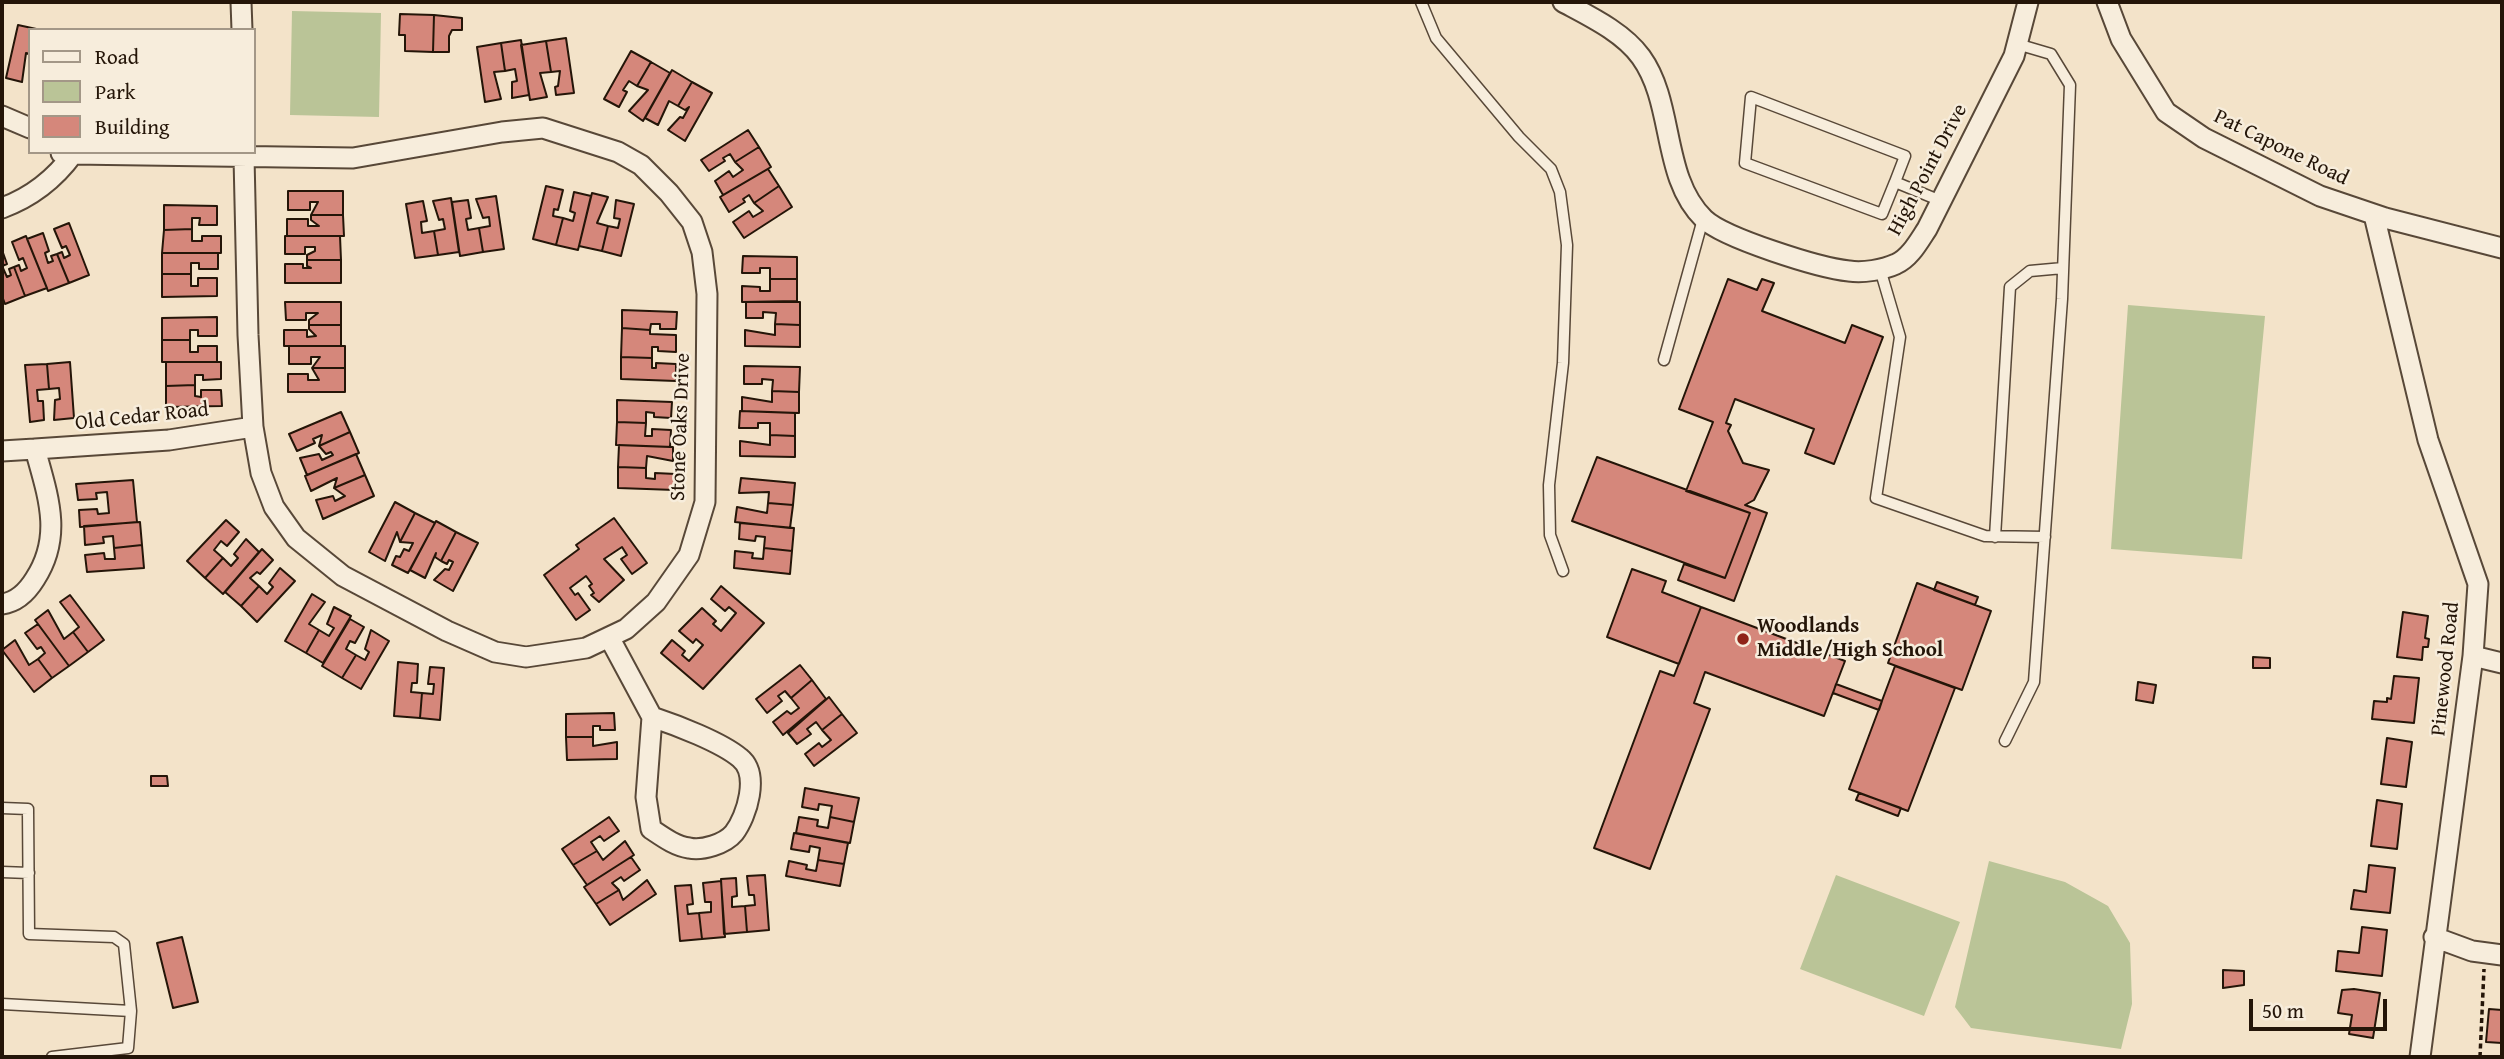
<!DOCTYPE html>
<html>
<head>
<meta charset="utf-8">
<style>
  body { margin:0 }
  #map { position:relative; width:2504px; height:1059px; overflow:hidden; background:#f3e3c9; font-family:"Gentium Book Plus",serif }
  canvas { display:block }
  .frame { position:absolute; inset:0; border:4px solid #241508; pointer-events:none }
  .legend { position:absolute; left:28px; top:28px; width:228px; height:126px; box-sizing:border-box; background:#f7eddc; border:2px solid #a39787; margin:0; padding:9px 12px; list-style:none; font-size:21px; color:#241508 }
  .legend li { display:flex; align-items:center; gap:14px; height:35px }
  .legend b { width:35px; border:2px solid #a39787 }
  .scale { position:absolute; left:2249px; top:999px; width:138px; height:32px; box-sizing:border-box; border:4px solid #241508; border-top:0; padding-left:9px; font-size:21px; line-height:24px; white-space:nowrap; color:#241508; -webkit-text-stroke:5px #f7eddc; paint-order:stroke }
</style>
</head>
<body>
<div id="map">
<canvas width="2504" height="1059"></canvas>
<div class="frame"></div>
<ul class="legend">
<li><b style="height:9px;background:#f7eddc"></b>Road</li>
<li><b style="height:19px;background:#bac497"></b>Park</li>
<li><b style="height:19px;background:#d5877b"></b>Building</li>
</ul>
<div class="scale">50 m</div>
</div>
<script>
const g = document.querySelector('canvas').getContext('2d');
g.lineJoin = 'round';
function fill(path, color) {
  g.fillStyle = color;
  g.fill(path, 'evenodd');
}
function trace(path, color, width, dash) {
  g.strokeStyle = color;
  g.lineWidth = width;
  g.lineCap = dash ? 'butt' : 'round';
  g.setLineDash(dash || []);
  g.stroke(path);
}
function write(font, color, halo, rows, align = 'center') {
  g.font = font + ' "Gentium Book Plus",serif';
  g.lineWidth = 5;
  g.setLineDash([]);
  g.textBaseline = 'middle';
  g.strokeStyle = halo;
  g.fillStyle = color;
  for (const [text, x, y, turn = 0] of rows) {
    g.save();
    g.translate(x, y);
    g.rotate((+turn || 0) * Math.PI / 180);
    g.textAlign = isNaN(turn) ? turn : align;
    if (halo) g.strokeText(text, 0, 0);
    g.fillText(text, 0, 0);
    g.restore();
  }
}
const green = new Path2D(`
  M292 11 381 13 379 117 290 115Z
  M2128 305 2265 316 2242 559 2111 549Z
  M1989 861 2065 882 2108 906 2130 943 2132 1004 2121 1049 1971 1028 1955 1007Z
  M1836 875 1960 922 1924 1016 1800 969Z`);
const building = new Path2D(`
  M400 14 434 15 433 52 405 51V35H399Z
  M434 15 462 18V30H452L449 36V52H433Z
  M18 25 41 30H30V54L26 53 22 82 6 78Z
  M566 38 574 93 556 95 555 87 558 86 560 71 551 72 546 41Z
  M521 40 529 95 512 98V82L517 81 515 69 505 71 501 43Z
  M546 41 551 72 540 73 547 97 530 100 521 45Z
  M501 43 505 71 494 72 501 99 485 102 477 47Z
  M631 51 651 62 637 86 629 81 623 90 627 92 619 107 604 99Z
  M651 62 670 73 643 121 629 111 648 90 637 86Z
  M672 70 692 82 678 106 669 101 658 125 645 118Z
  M692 82 712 93 685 141 668 130 680 117 683 118 689 107 685 110 678 106Z
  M748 130 759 147 735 162 730 154 723 158 725 161 709 171 701 160Z
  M759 147 771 167 723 195 715 181 729 171 733 177 743 170 735 162Z
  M768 169 779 186 754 203 749 195 743 199 745 202 729 212 720 197Z
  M546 186 563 190 558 210 554 209 553 216 563 218 556 245 533 239Z
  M779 186 792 207 744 238 733 222 749 211 753 217 763 211 754 203Z
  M288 191H343V215H311L318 202H310V210H288Z
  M574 192 591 196 578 250 556 245 563 218 573 221 575 213 570 211Z
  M592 193 608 197 597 223 608 226 602 251 579 246Z
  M496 196 504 249 483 252 479 228 490 226 489 217 483 218 476 199Z
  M451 198 459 252 438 255 434 231 445 229 443 219 439 220 433 201Z
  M468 200 471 218 466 219 468 230 479 228 483 252 460 256 452 202Z
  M616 200 634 204 621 256 602 251 608 226 618 228 620 219 614 218Z
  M423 201 427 221 421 222 422 233 434 231 438 255 415 258 406 204Z
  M164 205 217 206V225H199L200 218H192V229L164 230Z
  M311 215H343L344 236H287V219H308V226H319L311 220Z
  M69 223 89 275 69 283 57 254 62 252 64 258 70 255 66 246 62 248 54 229Z
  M192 229V241H202V236H221V253H162L164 230Z
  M43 233 49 251 45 253 48 263 53 261 51 256 57 254 69 283 48 291 27 239Z
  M26 236 47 288 25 296 14 267 19 265 21 271 27 268 23 258 19 260 12 242Z
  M285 236H340L341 260H307V255L315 251V247H305V254H285Z
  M2 250 7 264 2 266 7 277 11 275 9 269 14 267 25 296 5 304 2 296Z
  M162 253H218V269H199V263H191V274H162Z
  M743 256 797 257V279H770V268H760V273H742Z
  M307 260H341V283H285V264H303V268H311L307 266Z
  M162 274H191V286H198V278H217V296L162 297Z
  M770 279H797V301L742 302V286L760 287V291H770Z
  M1728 279 1757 290 1762 279 1774 283 1762 311 1845 343 1852 325 1883 337 1834 464 1805 453 1814 429 1735 399 1726 423 1731 425 1728 431 1743 463 1769 470 1754 500 1745 505 1767 513 1734 601 1678 580 1684 564 1725 578 1750 513 1686 491 1713 422 1679 409Z
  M285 302H341V325H309V320L318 313H306V320H286Z
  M746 302H800V325L775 324 776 313 763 312V318H746Z
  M622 310 677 312 676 329H660V324H651L650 330 622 328Z
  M217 317V336H198V330H190V340H162V318Z
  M775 324 800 325V347L745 346V330L775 335Z
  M309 325H341V346H284V330H307V337L316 336 309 329Z
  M622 328 650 330V334L676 335V352L658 351V347H652V358L621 357Z
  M162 340H190V352H198V346H217V362H162Z
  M289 346H345V368H312L320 357H311V364H289Z
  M621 357 652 358V368H656V363L676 364V381L621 379Z
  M70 362 74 418 54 420 55 400 60 399 59 388 49 389 47 364Z
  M166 362H221V379L203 380V375H195V385L166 386Z
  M47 364 49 389 37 390 38 401H43L44 420 30 422 25 365Z
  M744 366 800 367 799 392 772 391 773 380 762 379V384H744Z
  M312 368H345V392H288V374H308V380H319Z
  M195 385V396L201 397V390H221L222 406 166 407V386Z
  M772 391 799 392V413L742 411V397L772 402Z
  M617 400 672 402 671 418 654 417V413L646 412V423L617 422Z
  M740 411 795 413V436L770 435V423H758V428H739Z
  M341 412 350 432 319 446 322 435 313 439 315 443 297 451 289 434Z
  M617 422 646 423 645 436H652V429L671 430 670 447 616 445Z
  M350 432 359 453 307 475 300 458 319 454 322 460 333 455 331 452 326 454 319 446Z
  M770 435 795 436V457L740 456V441L770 445Z
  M619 445 673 447V461L647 456 646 468 618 467Z
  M356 454 365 475 334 488 337 478 311 491 305 476Z
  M1597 457 1750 513 1725 578 1572 521Z
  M618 467 646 468V478L655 479V473L676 474 675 490 618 488Z
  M365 475 374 496 323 519 316 500 333 496 335 501 345 496 334 488Z
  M741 478 795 483 793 505 768 503 769 492 739 493Z
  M133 480 137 522 80 527 79 510 97 509 98 514 109 513 107 492 96 493 97 499 78 500 76 484Z
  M395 502 415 513 400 542 397 532 385 561 369 552Z
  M768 503 793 505 790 528 735 522 737 507 767 513Z
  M415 513 435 523 408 573 392 565 396 556 400 557 404 549 409 551 413 543 400 542Z
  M614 518 647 563 632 574 621 559 627 555 622 547 604 559 624 580 599 602 591 595 594 593 589 586 592 584 586 576 570 588 575 595 578 593 590 610 576 620 544 575 579 549 576 545Z
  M226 520 239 532 227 546 221 541 214 550 223 558 205 578 187 561Z
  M436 521 456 532 441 561 435 557 436 553 425 578 410 570Z
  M140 522 142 545 114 548 113 536 103 537 104 543 85 545 84 526Z
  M740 523 794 528 792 551 764 548 765 537 756 536 755 541 739 539Z
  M456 532 478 543 453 591 434 580 445 569 449 570 453 562 449 560 447 564 441 561Z
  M246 539 259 552 223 594 205 578 223 558 231 566 238 558 234 554Z
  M142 545 144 568 87 572 85 555 104 553 105 559H115L114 548Z
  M764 548 792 551 790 574 734 568 735 551 753 553 752 558 763 559Z
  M262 549 273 560 260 574 257 572 250 578 259 586 241 606 225 592Z
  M280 568 295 581 257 622 241 606 259 586 267 594 273 587 269 583Z
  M1632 569 1666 581 1662 592 1701 607 1679 664 1607 637Z
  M1937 582 1978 597 1975 605 1934 590Z
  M1917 583 1991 611 1962 690 1888 663Z
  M721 586 764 623 703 689 661 653 672 640 685 651 682 655 689 661 703 645 696 639 693 643 679 631 702 608 716 621 713 624 721 631 736 613 729 607 725 611 711 599Z
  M312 594 325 602 309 624 319 630 306 653 285 641Z
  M70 595 104 640 88 652 73 632 79 627 60 602Z
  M334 607 351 616 323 663 306 653 319 630 329 636 334 628 327 624Z
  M1701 607 1845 661 1824 716 1705 672 1694 703 1710 709 1650 869 1594 848 1660 671 1674 676Z
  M48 610 64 639 73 632 88 652 69 666 35 620Z
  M2403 612 2428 616 2425 638 2429 639 2428 647H2423L2422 660 2397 657Z
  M350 619 364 627 355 643 350 641 346 649 356 655 342 678 322 666Z
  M38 624 69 666 52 678 38 659 45 653 41 647 37 649 25 633Z
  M371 630 389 641 361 689 342 678 356 655 365 660 369 652 365 649Z
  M15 640 29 665 38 659 52 678 34 692 2 650Z
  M2253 657 2270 658V668H2253Z
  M398 662 418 664 417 683H412L411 692 422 693 420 718 394 716Z
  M800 665 812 680 791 698 785 691 778 696 782 701 767 713 756 699Z
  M1895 666 1955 688 1908 811 1849 789Z
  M430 667 444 668 440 720 420 718 422 693 433 694 434 684H428Z
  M2394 676 2419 678 2414 723 2372 719 2374 701 2387 702V698L2391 699Z
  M812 680 826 699 783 735 773 722 787 711 791 714 799 708 791 698Z
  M2138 682 2156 685 2153 703 2136 700Z
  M1836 684 1882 701 1879 710 1833 693Z
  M829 697 842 714 822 730 816 722 807 729 811 734 797 744 788 733Z
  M614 713 615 730H600V726H593V737H566V714Z
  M842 714 857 733 814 766 805 754 819 743 822 747 831 740 822 730Z
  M566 737H593V746L617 742V759L567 760Z
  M2387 738 2412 742 2406 787 2381 784Z
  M151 776H167L168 786H151Z
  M805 788 859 798 854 822 830 817 832 806 819 804 818 810 802 807Z
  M1859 793 1901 808 1898 816 1856 800Z
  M2377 800 2402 804 2397 849 2371 846Z
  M609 817 619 831 604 841 600 836 591 842 597 851 573 865 562 849Z
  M799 817 818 820 817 826 828 828 830 817 854 822 850 843 796 833Z
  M794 833 848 843 844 864 818 860 820 848 810 846 809 852 791 849Z
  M625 841 634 855 587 885 573 865 597 851 603 860Z
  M631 857 640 870 624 881 621 877 612 883 619 890 596 904 584 887Z
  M818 860 844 864 840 886 786 876 789 861 807 865 806 869 816 871Z
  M2369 865 2395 868 2390 913 2351 909 2354 890 2366 892Z
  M765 875 769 930 747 932 745 906 755 905 754 895H749L747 876Z
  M736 878 737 896 732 897V907L745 906 747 932 724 934 721 879Z
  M647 880 656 894 610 925 596 904 619 890 623 900Z
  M721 881 725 937 702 939 699 913 711 912V902H705L703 883Z
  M691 885 693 904 687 905 688 914 699 913 702 939 680 941 675 886Z
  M2362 927 2387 930 2382 976 2336 971 2338 951 2359 953Z
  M182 937 198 1002 173 1008 157 943Z
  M2223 970 2244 971V985L2223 988Z
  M2354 989 2380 993 2373 1038 2349 1034 2352 1015 2338 1013 2342 990Z
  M2489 1009 2502 1010V1043L2486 1042Z`);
const path = new Path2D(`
  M2480 1057 2484 969`);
const lane = new Path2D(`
  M1421 2 1436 38 1519 137 1551 169 1560 192 1567 245 1563 363 1549 485 1550 535 1563 571
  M1895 182 1905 156 1751 97 1745 163 1882 214 1895 182 1941 201
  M1880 269 1900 337 1876 498 1985 536 2045 537
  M1664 360 1703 219
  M1995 537 2010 287 2030 271 2063 268
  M2005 741 2034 682 2062 299 2070 85 2051 54 2017 44
  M2 808 28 809 29 934 114 937 124 944 131 1011 128 1048 52 1057
  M2 872 29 873
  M2 1004 131 1011`);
const street = new Path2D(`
  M241 2 242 30
  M1563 2C1589 16 1623 32 1641 57 1675 104 1661 177 1704 219 1724 238 1819 268 1849 271 1863 273 1883 270 1896 264 1910 258 1919 241 1927 229L2014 56 2028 2
  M2107 2 2121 39 2166 112 2204 138 2320 196 2385 218 2502 248
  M2 116 30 128
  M73 154 353 158 502 132 543 128 618 152 641 165 669 193 692 222 702 252 707 294 705 502 689 555 656 602 626 629 586 648 526 657 495 652 447 631 343 576 296 538 274 507 261 473 253 427 248 335 244 157V152
  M2 208C32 197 54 180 73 154L61 153
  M2374 215 2428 440 2478 584 2473 656 2420 1057
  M35 449 169 440 253 427
  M2 451 35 449C48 496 63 536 35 579 27 592 17 602 2 604
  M609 637 652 717
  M2473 656 2502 663
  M652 717C676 725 721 742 740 758 760 774 747 816 734 833 725 844 702 851 689 848 675 846 663 837 651 829L646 797Z
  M2434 937 2472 951 2502 955`);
const markers = [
  [1743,639,7,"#8f2418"]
];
const streetNames = [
  ["Pat Capone Road",2281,148,26],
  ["High Point Drive",1928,170,-62],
  ["Old Cedar Road",142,417,-6],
  ["Stone Oaks Drive",681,427,-88],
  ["Pinewood Road",2446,669,-84]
];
const poiNames = [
  ["Woodlands",1757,627],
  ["Middle/High School",1757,651]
];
fill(green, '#bac497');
fill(building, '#d5877b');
trace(building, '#241508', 2);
trace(lane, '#584838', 13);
trace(street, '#584838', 23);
trace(path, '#241508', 3.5, [5, 3.5]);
trace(lane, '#f7eddc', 10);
trace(street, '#f7eddc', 19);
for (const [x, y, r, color] of markers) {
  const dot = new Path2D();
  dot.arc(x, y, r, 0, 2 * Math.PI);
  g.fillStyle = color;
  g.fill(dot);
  trace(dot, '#f7eddc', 2.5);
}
write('21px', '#241508', '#f7eddc', streetNames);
write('bold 21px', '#241508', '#f7eddc', poiNames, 'left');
</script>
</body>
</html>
